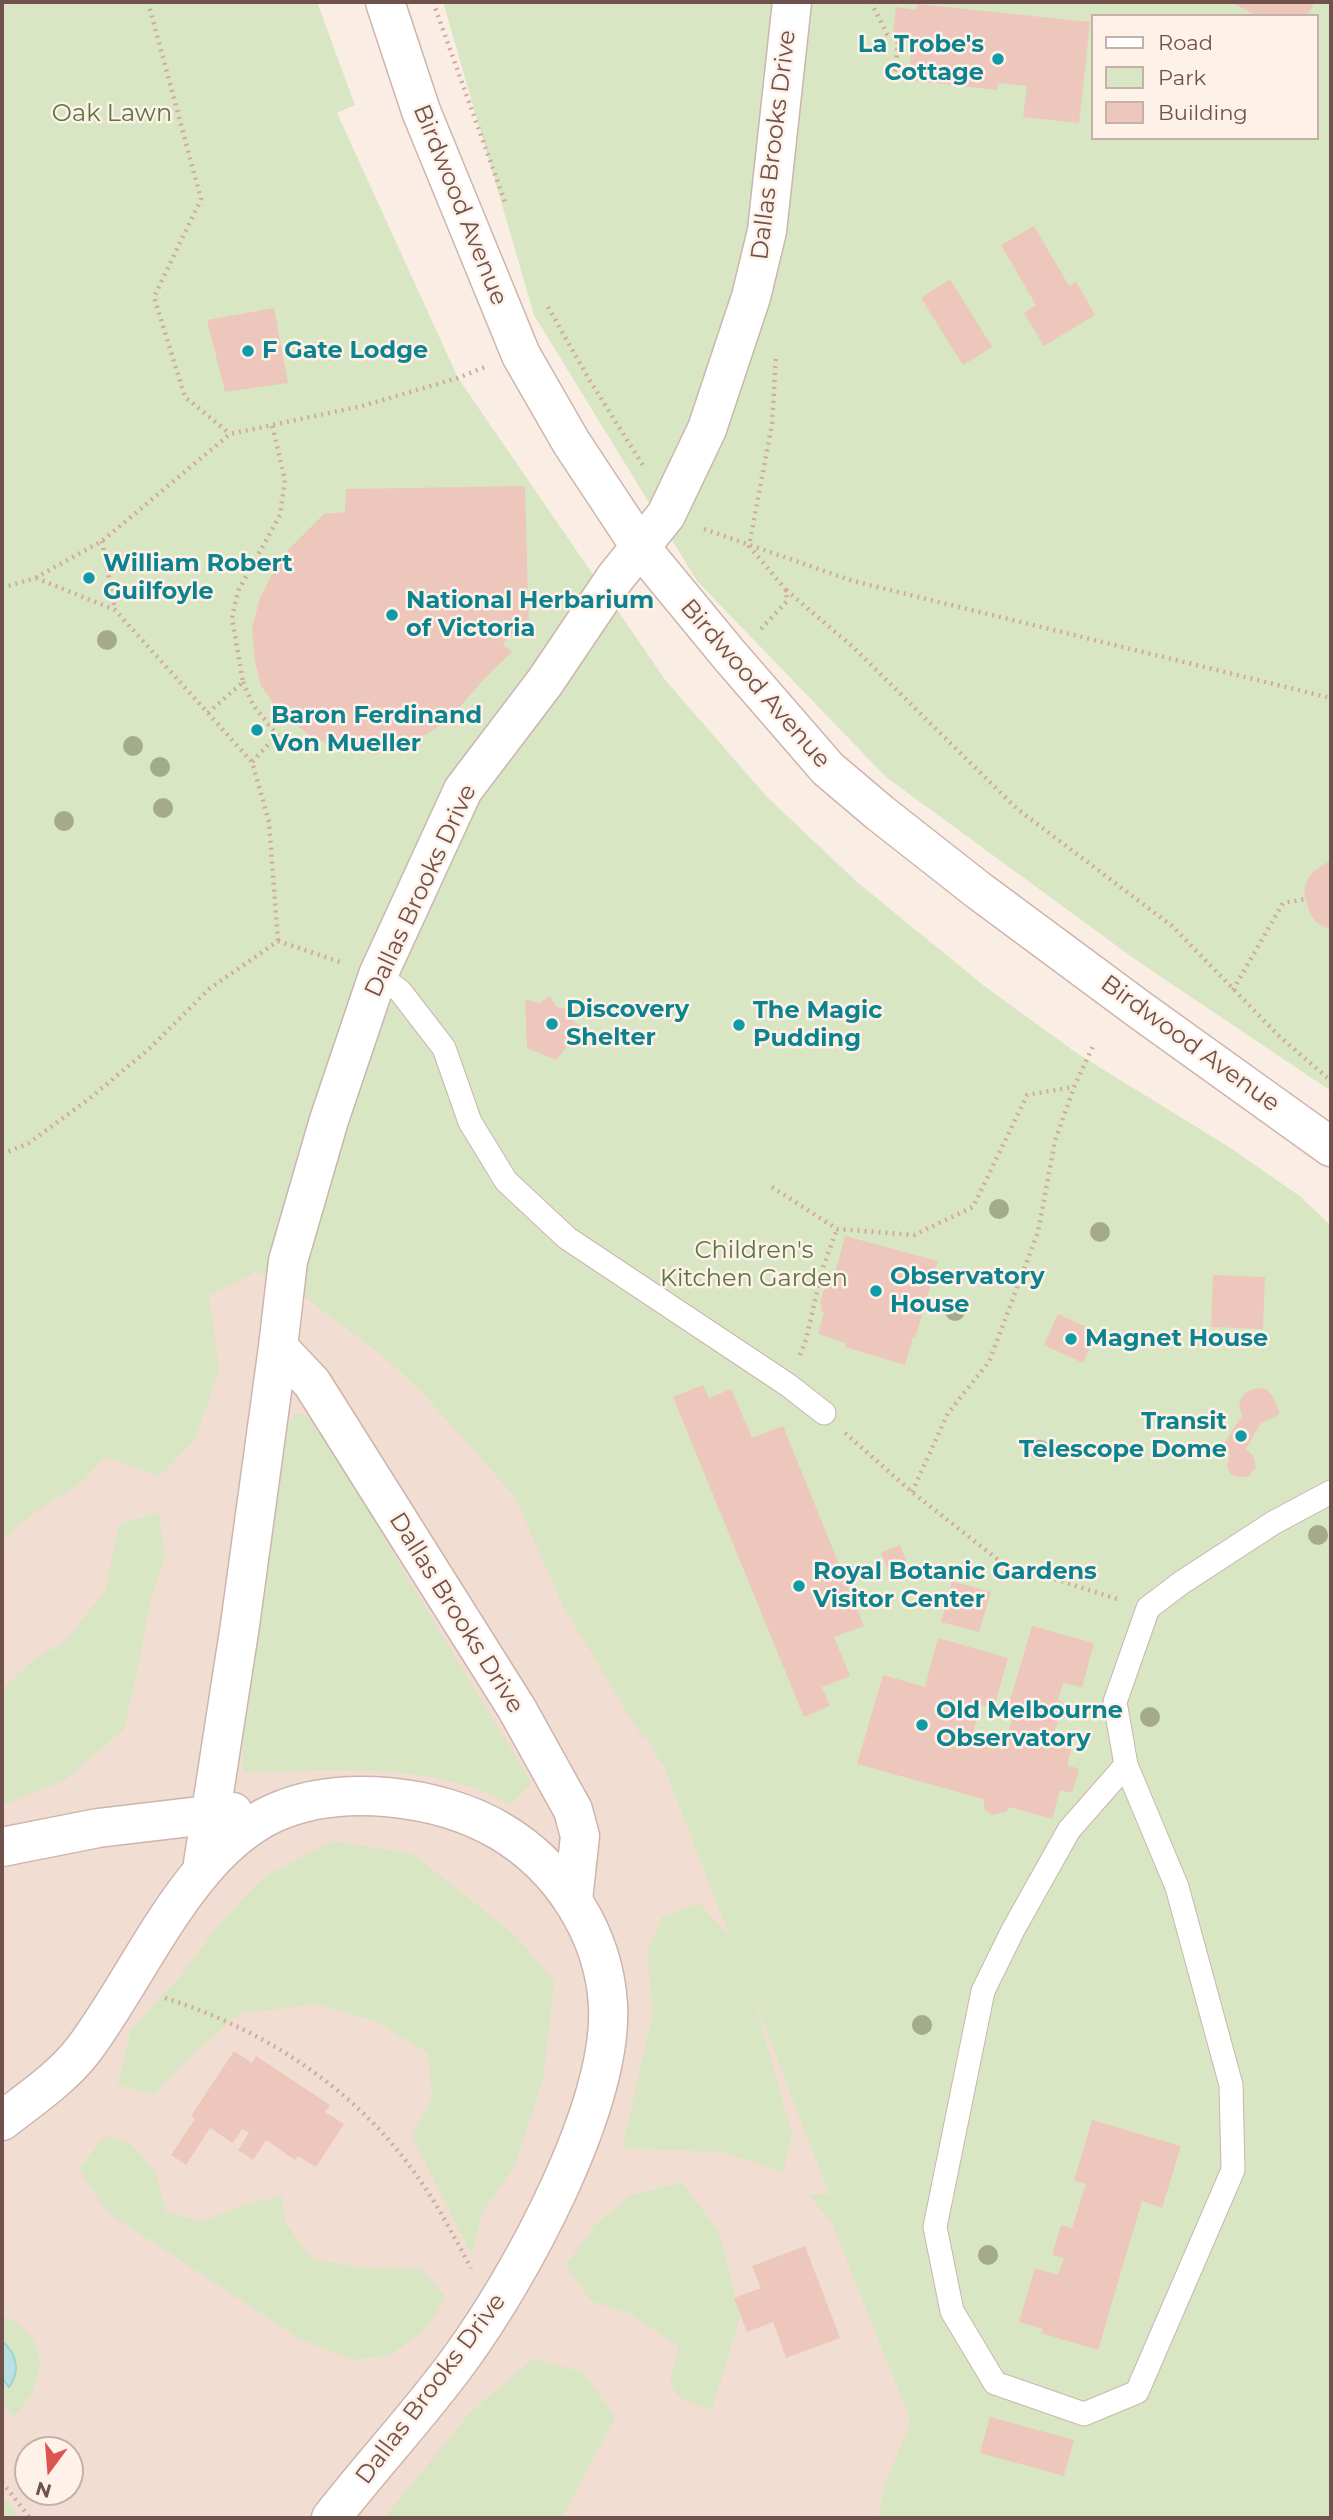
<!DOCTYPE html>
<html>
<head>
<meta charset="utf-8">
<style>
  body { margin:0 }
  #map { position:relative; width:1333px; height:2520px; overflow:hidden; background:#faede3; font-family:Montserrat,sans-serif }
  canvas { display:block }
  .frame { position:absolute; inset:0; border:4px solid #70514b; pointer-events:none }
  .legend { position:absolute; left:1091px; top:14px; width:228px; height:126px; box-sizing:border-box; background:#fef1e8; border:2px solid #c5b1a9; margin:0; padding:9px 12px; list-style:none; font-size:21px; color:#70514b }
  .legend li { display:flex; align-items:center; gap:14px; height:35px }
  .legend b { width:35px; border:2px solid #c5b1a9 }
  .north { position:absolute; left:14px; top:2436px; width:70px; height:70px; box-sizing:border-box; background:#fef1e8; border:2px solid #c5b1a9; border-radius:50%; rotate:196deg; font-size:19px; font-weight:700; line-height:28px; text-align:center; color:#70514b }
  .north::after { content:''; display:block; margin:auto; width:24px; height:32px; background:#dc5450; clip-path:polygon(50% 0,100% 100%,50% 72%,0 100%) }
</style>
</head>
<body>
<div id="map">
<canvas width="1333" height="2520"></canvas>
<div class="frame"></div>
<ul class="legend">
<li><b style="height:9px;background:#fff"></b>Road</li>
<li><b style="height:19px;background:#d8e6c3"></b>Park</li>
<li><b style="height:19px;background:#eec7bc"></b>Building</li>
</ul>
<div class="north">N</div>
</div>
<script>
const g = document.querySelector('canvas').getContext('2d');
g.lineJoin = 'round';
function fill(path, color) {
  g.fillStyle = color;
  g.fill(path, 'evenodd');
}
function trace(path, color, width, dash) {
  g.strokeStyle = color;
  g.lineWidth = width;
  g.lineCap = dash ? 'butt' : 'round';
  g.setLineDash(dash || []);
  g.stroke(path);
}
function write(font, color, halo, rows, align = 'center') {
  g.font = font + ' Montserrat,sans-serif';
  g.lineWidth = 5;
  g.setLineDash([]);
  g.textBaseline = 'middle';
  g.strokeStyle = halo;
  g.fillStyle = color;
  for (const [text, x, y, turn = 0] of rows) {
    g.save();
    g.translate(x, y);
    g.rotate((+turn || 0) * Math.PI / 180);
    g.textAlign = isNaN(turn) ? turn : align;
    if (halo) g.strokeText(text, 0, 0);
    g.fillText(text, 0, 0);
    g.restore();
  }
}
const residential = new Path2D(`
  M2 1236 120 1239 260 1273 321 1298 497 1461 664 1768 802 2119 946 2518H2ZM28 2450H70V2492H28Z`);
const green = new Path2D(`
  M2 2H317L355 105 337 113 458 378 666 681 767 797 857 882 983 985 1078 1054 1229 1147 1301 1197 1331 1226V2518H878L885 2484 911 2422 831 2221 809 2195 829 2194 753 1995 792 2134 783 2172 722 2152 622 2148 653 2013 647 1952 662 1917 699 1903 730 1937 664 1768 646 1736 643 1738 564 1608 515 1497 424 1394 383 1356 285 1282 252 1271 251 1275 209 1295 219 1370 195 1439 160 1476 104 1457 81 1483 36 1511 2 1540Z
  M443 2H1331V1091L1136 960 886 777 697 581 534 315ZM1093 16H1317V138H1093Z
  M296 1412 308 1417 329 1436 402 1569 531 1782 511 1805C500 1799 489 1793 477 1789 402 1763 320 1771 243 1773V1742L288 1425Z
  M159 1513 165 1557 151 1598 140 1658 124 1729 66 1779 2 1806V1690L33 1660 65 1642 105 1591 119 1524Z
  M333 1841 413 1854 515 1935 554 1981 543 2079 514 2167 483 2211 472 2255 412 2136 432 2098 428 2053 375 2021 316 2004 238 2014 178 2068 155 2095 118 2085 131 2029 180 1977 219 1925 264 1877Z
  M105 2136 130 2143 155 2171 166 2212 204 2222 242 2205 282 2196 285 2222 310 2258 362 2268 420 2269 446 2297 425 2330 390 2355 353 2360 300 2339 107 2212 79 2169Z
  M682 2183 720 2234 740 2316 712 2410 681 2399 670 2384 679 2347 629 2313 591 2301 566 2265 596 2224 631 2195Z
  M2 2316C53 2335 47 2385 13 2417L2 2402Z
  M533 2359 583 2372 615 2417 562 2518H384L471 2412Z
  M2 2495 20 2518H2Z`);
const water = new Path2D(`
  M2 2341C17 2354 21 2371 9 2387L2 2378Z`);
const building = new Path2D(`
  M1231 2H1315L1307 16H1257Z
  M917 4 1090 22 1079 123 1023 117 1027 86 998 83 997 90 908 80 913 38 893 35 896 7 916 10Z
  M1034 226 1069 286 1076 282 1095 315 1044 346 1024 313 1036 305 1001 245Z
  M950 279 992 347 963 365 921 298Z
  M274 308 288 383 225 392 207 320Z
  M525 486 529 634 507 638 503 646 513 651 484 679 448 721 408 745 376 754 343 750 310 736 279 711 261 686 255 660 252 629 259 601 272 574 288 550 324 514 345 512 346 489Z
  M1331 860V930L1317 923 1310 914 1304 892 1307 881 1313 872Z
  M550 996 556 1007 568 1009 572 1020 582 1028 556 1060 527 1048 525 999 539 1003Z
  M845 1236 938 1261 915 1338 913 1337 905 1365 845 1347 846 1343 818 1334 824 1312 821 1311 822 1305 820 1304 827 1278 830 1279 832 1273 835 1274Z
  M1213 1275 1265 1277 1263 1329 1211 1327Z
  M1058 1314 1097 1332 1083 1363 1044 1345Z
  M703 1385 709 1398 731 1389 752 1438 783 1426 864 1626 834 1637 850 1676 822 1687 830 1706 804 1717 673 1397Z
  M1257 1388 1266 1389 1272 1395 1280 1414 1260 1424 1246 1449 1253 1456 1256 1467 1248 1477H1237L1230 1473 1227 1467 1230 1454 1221 1448 1242 1416 1239 1405 1242 1397 1248 1391Z
  M900 1545 911 1573 892 1581 881 1553Z
  M952 1581 991 1592 979 1632 941 1622Z
  M1032 1626 1094 1643 1082 1687 1063 1683 1058 1700 1063 1702 1055 1731 1075 1737 1067 1765 1079 1769 1072 1793 1060 1790 1052 1819 1009 1807 1006 1812 992 1815 985 1810 983 1799 857 1764 883 1675 925 1687 938 1638 1008 1658 994 1708 981 1705 971 1741 1003 1750 1012 1719 1018 1720 1021 1707 1009 1704Z
  M234 2051 252 2063 256 2056 330 2105 325 2112 344 2124 316 2167 298 2156 295 2160 266 2140 253 2160 238 2150 249 2133 242 2129 233 2143 210 2128 186 2165 171 2155 195 2119 191 2116Z
  M1092 2120 1181 2146 1162 2208 1142 2201 1098 2350 1041 2333 1043 2329 1019 2322 1035 2268 1058 2275 1064 2258 1052 2255 1061 2225 1072 2228 1086 2184 1074 2181Z
  M805 2246 840 2338 786 2358 773 2322 747 2332 734 2298 761 2288 752 2266Z
  M990 2417 1074 2440 1064 2476 980 2453Z`);
const path = new Path2D(`
  M148 2 201 199 154 297 185 397 230 434
  M433 2 506 205
  M871 2 887 34 898 42 894 81
  M548 307 590 381 644 467
  M704 529 853 581 1331 698
  M102 541 115 610
  M36 578 115 610 252 762 269 822 278 941
  M2 588 35 578 102 541 230 434 362 406 458 378 485 367
  M786 590 853 647 1016 808 1172 926 1280 1037 1331 1081
  M761 629 787 601 786 590 749 546 772 424 776 356
  M243 682 253 705 277 735 252 762
  M208 713 243 682 232 618 238 591 280 515 285 480 272 425
  M278 941 340 962
  M1233 990 1283 903 1305 899
  M2 1154 29 1143 89 1099 150 1048 209 989 278 941
  M772 1187 837 1229 914 1235 973 1207 1027 1095 1073 1087
  M800 1355 806 1340 822 1270 837 1229
  M845 1433 912 1492 1001 1562 1117 1599
  M912 1492 948 1413 989 1362 1038 1232 1055 1141 1074 1087 1093 1046
  M165 1998C264 2029 357 2090 417 2176 438 2205 454 2237 471 2268
  M2 2482 30 2518`);
const service = new Path2D(`
  M378 975 400 991 444 1048 470 1122 506 1181 567 1238 788 1385 824 1413
  M1126 1765 1177 1887 1231 2085 1233 2170 1137 2392 1084 2414 995 2383 952 2311 935 2227 983 1991 1013 1930 1069 1830 1126 1765 1115 1702 1148 1608 1181 1583 1273 1523 1331 1492`);
const minor = new Path2D(`
  M2 1847 98 1828 233 1812
  M202 1870 240 1625 278 1347
  M573 1900 580 1836 573 1810 517 1709 312 1383 278 1347 288 1261 329 1120 378 975 463 790 545 682 615 578 666 515 707 429 751 297 767 231 792 2
  M2 2121C30 2099 62 2078 84 2049 140 1975 188 1852 274 1813 340 1783 439 1795 500 1831 561 1867 604 1934 608 2005 613 2107 520 2277 460 2359 420 2414 373 2464 331 2518`);
const tertiary = new Path2D(`
  M385 2 421 111 521 355 571 442 641 548 730 656 828 769 880 813 978 890 1140 1010 1331 1147`);
const trees = [
  [107,640],
  [133,746],
  [160,767],
  [163,808],
  [64,821],
  [999,1209],
  [1100,1232],
  [955,1311],
  [1040,1450],
  [1318,1535],
  [1150,1717],
  [922,2025],
  [988,2255]
];
const markers = [
  [998,59,7,"#0f9aa8"],
  [248,351,7,"#0f9aa8"],
  [89,578,7,"#0f9aa8"],
  [392,615,7,"#0f9aa8"],
  [257,730,7,"#0f9aa8"],
  [552,1024,7,"#0f9aa8"],
  [739,1025,7,"#0f9aa8"],
  [876,1291,7,"#0f9aa8"],
  [1071,1339,7,"#0f9aa8"],
  [1241,1436,7,"#0f9aa8"],
  [799,1586,7,"#0f9aa8"],
  [922,1725,7,"#0f9aa8"]
];
const cultureNames = [
  ["La Trobe's",984,45,"right"],
  ["Cottage",984,73,"right"],
  ["F Gate Lodge",262,351],
  ["William Robert",103,564],
  ["Guilfoyle",103,592],
  ["National Herbarium",406,601],
  ["of Victoria",406,629],
  ["Baron Ferdinand",271,716],
  ["Von Mueller",271,744],
  ["Discovery",566,1010],
  ["Shelter",566,1038],
  ["The Magic",753,1011],
  ["Pudding",753,1039],
  ["Observatory",890,1277],
  ["House",890,1305],
  ["Magnet House",1085,1339],
  ["Transit",1227,1422,"right"],
  ["Telescope Dome",1227,1450,"right"],
  ["Royal Botanic Gardens",813,1572],
  ["Visitor Center",813,1600],
  ["Old Melbourne",936,1711],
  ["Observatory",936,1739]
];
const parkNames = [
  ["Oak Lawn",112,114],
  ["Children's",754,1251],
  ["Kitchen Garden",754,1279]
];
const streetNames = [
  ["Dallas Brooks Drive",774,145,-83],
  ["Birdwood Avenue",460,205,68],
  ["Birdwood Avenue",755,684,49],
  ["Dallas Brooks Drive",421,891,-65],
  ["Birdwood Avenue",1190,1044,36],
  ["Dallas Brooks Drive",456,1613,58],
  ["Dallas Brooks Drive",431,2389,-53]
];
fill(residential, '#f1ddd2');
fill(green, '#d8e6c3');
fill(water, '#b9e2e0');
trace(water, '#a0d3d1', 2);
fill(building, '#eec7bc');
trace(service, '#cdb5ad', 25);
trace(minor, '#cdb5ad', 41);
trace(tertiary, '#cdb5ad', 41);
trace(path, '#d2aaa0', 4.5, [2, 5]);
trace(service, '#fff', 23);
trace(minor, '#fff', 38);
trace(tertiary, '#fff', 38);
g.fillStyle = '#a3ab8c';
for (const [x, y] of trees) {
  g.beginPath();
  g.arc(x, y, 10, 0, 2 * Math.PI);
  g.fill();
}
for (const [x, y, r, color] of markers) {
  const dot = new Path2D();
  dot.arc(x, y, r, 0, 2 * Math.PI);
  g.fillStyle = color;
  g.fill(dot);
  trace(dot, '#fef1e8', 2.5);
}
write('bold 24px', '#0d838f', '#fef1e8', cultureNames, 'left');
write('24px', '#5c7544', '#fef1e8', parkNames);
write('24px', '#70514b', '#fef1e8', streetNames);
</script>
</body>
</html>
